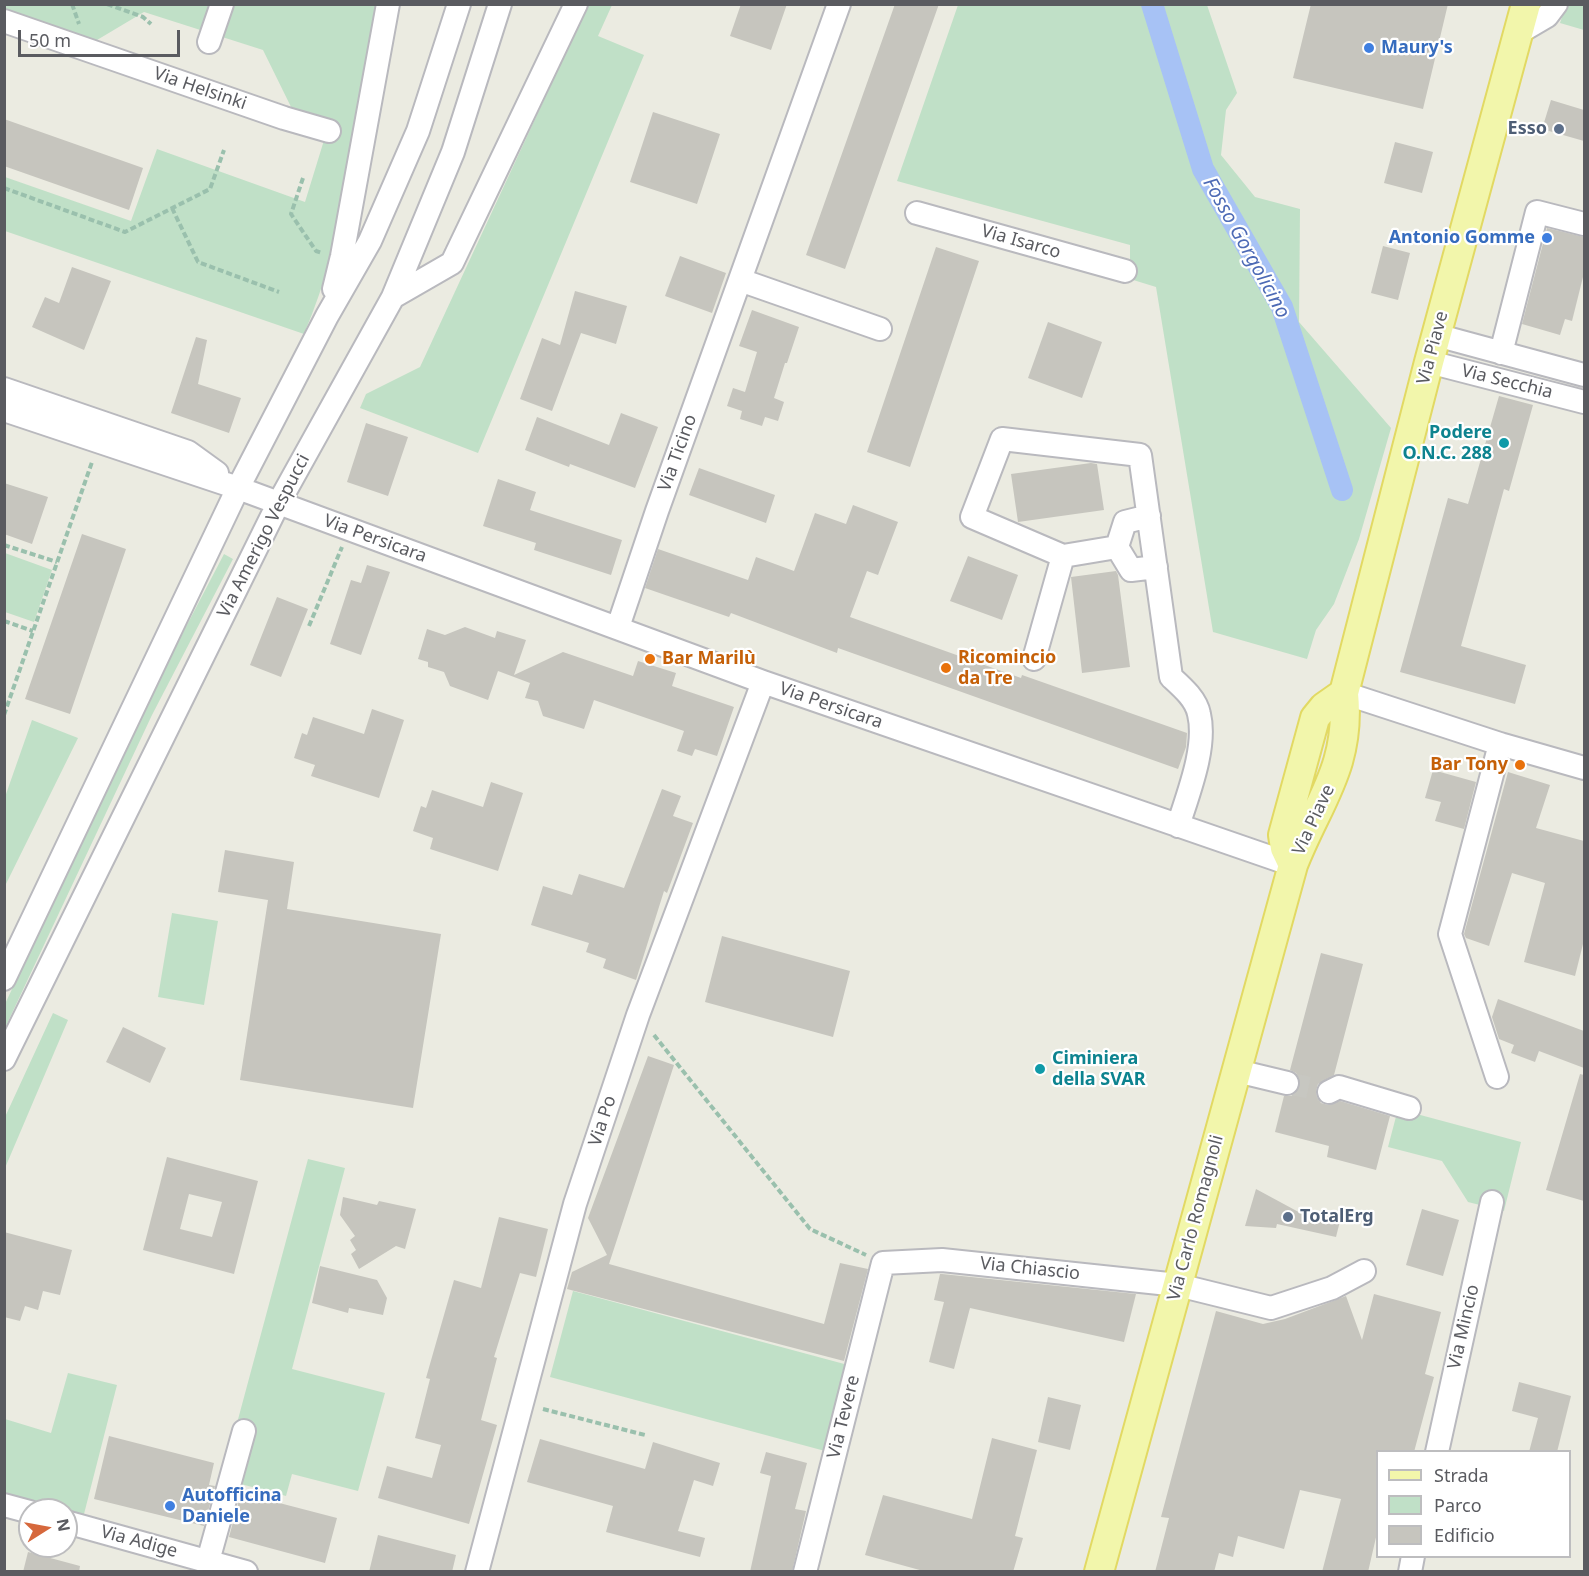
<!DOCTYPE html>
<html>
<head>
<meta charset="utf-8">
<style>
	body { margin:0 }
	#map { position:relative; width:1589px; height:1576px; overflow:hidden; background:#ebebe1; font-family:"Noto Sans",sans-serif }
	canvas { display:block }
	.frame { position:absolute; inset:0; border:6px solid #5a5b60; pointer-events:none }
	.legend { position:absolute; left:1376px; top:1450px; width:195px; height:108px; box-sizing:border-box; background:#fff; border:2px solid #bdbdbf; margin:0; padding:8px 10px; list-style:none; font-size:18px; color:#5a5b60 }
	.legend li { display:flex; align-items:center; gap:12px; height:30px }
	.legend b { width:30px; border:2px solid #bdbdbf }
	.north { position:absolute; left:18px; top:1498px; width:60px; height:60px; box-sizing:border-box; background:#fff; border:2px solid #bdbdbf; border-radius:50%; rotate:79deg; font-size:16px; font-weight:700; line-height:24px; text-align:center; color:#5a5b60 }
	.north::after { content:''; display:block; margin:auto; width:21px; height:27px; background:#d6683c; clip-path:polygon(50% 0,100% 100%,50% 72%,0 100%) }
	.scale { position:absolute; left:18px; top:30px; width:162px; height:27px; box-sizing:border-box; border:3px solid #5a5b60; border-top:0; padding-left:8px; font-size:18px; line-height:21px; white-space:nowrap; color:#5a5b60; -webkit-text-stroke:4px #fff; paint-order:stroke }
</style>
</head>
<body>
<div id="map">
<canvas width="1589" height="1576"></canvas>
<div class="frame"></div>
<ul class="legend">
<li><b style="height:8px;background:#f2f6ab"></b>Strada</li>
<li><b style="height:16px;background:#c0e0c7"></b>Parco</li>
<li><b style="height:16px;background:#c6c5be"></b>Edificio</li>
</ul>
<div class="north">N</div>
<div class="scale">50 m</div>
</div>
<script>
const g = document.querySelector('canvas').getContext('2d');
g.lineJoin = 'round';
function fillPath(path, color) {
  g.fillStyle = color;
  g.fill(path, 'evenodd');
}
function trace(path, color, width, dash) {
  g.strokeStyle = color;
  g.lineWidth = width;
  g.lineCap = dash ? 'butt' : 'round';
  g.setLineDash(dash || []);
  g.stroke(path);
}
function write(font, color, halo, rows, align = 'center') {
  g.font = font + ' "Noto Sans",sans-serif';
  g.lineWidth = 4.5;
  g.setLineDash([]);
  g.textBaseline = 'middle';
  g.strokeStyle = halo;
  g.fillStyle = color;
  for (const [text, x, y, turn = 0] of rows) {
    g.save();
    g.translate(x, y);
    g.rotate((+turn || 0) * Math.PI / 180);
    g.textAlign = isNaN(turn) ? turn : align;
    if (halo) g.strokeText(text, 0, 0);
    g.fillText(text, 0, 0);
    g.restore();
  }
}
fillPath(new Path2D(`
	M5,4L381,5C361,112 347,234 304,334L5,231V177L131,221L157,149L305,202L329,124L294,113L263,50L144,12L92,43L5,12Z
	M588,5H612L598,36L644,55L478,453L360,408L366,394L420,367Z
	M958,5H1207L1237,93L1226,110L1221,155L1255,197L1300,209L1299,322L1391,428L1359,539L1334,604L1316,630L1307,659L1213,632L1156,287L1130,279V245L897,181Z
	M1566,5H1584V30L1560,23Z
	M5,553L52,570L34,622L5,612Z
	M224,554L233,559L152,715L5,1028V1004L142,711Z
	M32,720L78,738L5,886V797Z
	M172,913L218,921L204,1005L158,997Z
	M53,1013L68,1020L5,1168V1117Z
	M1398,1109L1521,1142L1504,1211L1468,1202L1442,1161L1388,1147Z
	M308,1159L345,1168L292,1369L385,1393L358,1491L292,1474L286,1496L222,1479Z
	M573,1291L848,1365L825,1451L550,1377Z
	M68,1373L117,1385L84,1514L5,1493V1419L51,1433Z`), '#c0e0c7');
trace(new Path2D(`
	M1152,4L1203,169L1282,307L1342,490`), '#a7c2f5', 22);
fillPath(new Path2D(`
	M741,4H787L771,50L730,36Z
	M895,4H939L845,269L806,255Z
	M1311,4H1448L1423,109L1293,78Z
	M1551,100L1584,110V141L1542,129Z
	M653,112L720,134L697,204L630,182Z
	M4,119L143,168L129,210L4,166Z
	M1395,142L1433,152L1422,193L1384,183Z
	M1547,228L1584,237V273L1572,321L1565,319L1560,335L1522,324Z
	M1383,246L1410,253L1398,300L1371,293Z
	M936,247L979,261L910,467L867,452Z
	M680,256L726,273L712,313L665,296Z
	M72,267L111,281L84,350L32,327L45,297L59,303Z
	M575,291L627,306L616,344L581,333L552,411L520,399L542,338L560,345Z
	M752,310L799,327L787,363H785L774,398L784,402L778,421L765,417L762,426L740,419L742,411L727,406L733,388L745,392L757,352L739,346Z
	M1048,322L1102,342L1082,398L1028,378Z
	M196,337L207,340L198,384L241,398L229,433L171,413Z
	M1499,396L1533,405L1509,491L1504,489L1461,646L1526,665L1515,704L1400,672L1448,498L1468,504Z
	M621,413L658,427L635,488L570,464L569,467L525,450L537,417L609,445Z
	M366,423L408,437L388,496L347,482Z
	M1091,463L1097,464L1104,510L1018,522L1011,474Z
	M699,468L775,495L766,523L689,495Z
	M498,479L536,492L530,510L622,540L611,575L534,550L536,543L483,526Z
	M4,483L48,497L32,544L4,534Z
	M853,505L898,522L878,575L867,571L850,617L1021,678L1022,675L1187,733L1186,747L1178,769L838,648L837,653L731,613L729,617L645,588L658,549L748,580L756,557L794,571L815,513L846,524Z
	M82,534L126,549L70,714L25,699Z
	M968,556L1018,575L1002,620L950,601Z
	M367,565L390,572L361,655L330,644L351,580L361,583Z
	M1116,571L1118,575L1130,667L1082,673L1071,577Z
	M277,597L308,609L281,677L250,665Z
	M465,627L495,638L497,631L526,640L514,675L563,652L633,676L638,661L676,673L672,686L734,707L717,756L695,749L692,756L677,751L684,731L594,700L584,729L543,716L538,701L525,698L530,683L498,671L488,700L450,686L444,672L428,667V662L418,659L427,629L445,635Z
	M372,709L404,720L379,798L311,776L315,765L294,758L302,733L307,735L313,717L364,734Z
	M1433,770L1476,782L1464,829L1435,821L1441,802L1425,798Z
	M1508,772L1550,785L1536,828L1584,841V940L1575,976L1524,962L1545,883L1512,873L1489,946L1466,938L1464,934Z
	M491,782L523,793L498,871L430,849L433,838L413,831L421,806L426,808L432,790L483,807Z
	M662,789L681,796L673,816L693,823L667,893L664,891L636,980L603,968L606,959L586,952L589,943L531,925L543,886L572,895L579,874L624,888Z
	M225,850L294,862L287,909L441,934L413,1108L240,1080L268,900L218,892Z
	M722,936L850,971L833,1037L705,1002Z
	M1321,953L1363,964L1334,1075L1318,1084L1316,1091L1317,1097L1321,1103L1328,1105L1340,1101L1390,1116L1376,1170L1327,1157L1329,1146L1275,1132L1284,1096H1291L1297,1092L1300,1087V1079L1296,1073L1290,1070Z
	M1498,999L1584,1031V1068L1539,1051L1535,1062L1511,1053L1514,1045L1499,1039L1492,1017Z
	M123,1027L166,1048L150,1083L106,1062Z
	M648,1056L674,1065L609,1264L824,1324L840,1263L868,1269L844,1361L567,1289L572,1272L607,1255L588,1218Z
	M1580,1074L1584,1075V1201L1546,1190Z
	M167,1157L258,1181L234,1274L143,1250ZM189,1194L222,1202L212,1237L180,1229Z
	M1256,1189L1306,1216L1307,1209L1341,1217L1336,1237L1277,1224L1276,1228L1245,1226Z
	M343,1197L377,1205L379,1201L416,1209L405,1249L396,1246L359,1269L351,1254L356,1250L350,1240L355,1236L340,1215Z
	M1422,1209L1459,1220L1443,1276L1406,1265Z
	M499,1217L548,1229L536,1277L520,1273L494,1357L497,1358L481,1420L497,1425L469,1524L378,1498L387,1466L432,1478L441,1445L415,1438L430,1379L426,1378L454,1280L481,1288Z
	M4,1232L72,1250L60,1295L43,1291L38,1310L25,1306L20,1321L4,1317Z
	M320,1266L377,1280L387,1298L383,1315L349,1308L348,1313L312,1303Z
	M940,1274H942L1136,1294L1124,1342L970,1308L954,1369L929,1362L944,1302L934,1300Z
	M1374,1294L1441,1312L1425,1374L1434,1377L1414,1452H1377V1533L1368,1572H1322L1341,1499L1300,1490L1284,1549L1238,1536L1233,1557L1219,1553L1214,1572H1155L1169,1518L1161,1517L1216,1311L1263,1324L1285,1319L1346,1296L1362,1340Z
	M1519,1382L1571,1396L1557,1452H1529L1538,1418L1512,1411Z
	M1048,1397L1081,1405L1070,1450L1038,1442Z
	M109,1436L214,1463L209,1485L215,1486L204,1526L94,1499Z
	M992,1438L1037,1450L1015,1536L1023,1538L1013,1572H927L865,1555L883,1495L972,1519Z
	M540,1439L645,1469L653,1442L720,1463L713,1486L694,1480L678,1531L705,1538L700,1557L606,1532L613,1506L527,1482Z
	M766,1452L807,1463L795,1509L806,1511L792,1572H750L771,1476L760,1473Z
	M241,1493L337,1518L325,1563L229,1537Z
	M378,1535L456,1555L452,1572H369Z
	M28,1552L80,1566L79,1572H23Z`), '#c6c5be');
trace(new Path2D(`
	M1287,1083L1329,1092`), '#c7c7c1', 22, [22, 11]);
const minor = new Path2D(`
	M4,21L284,118L329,131
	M1518,33L1547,16L1556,4
	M209,42L222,4
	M917,213L1125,271
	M740,280L880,329
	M334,289L342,256L388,4
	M393,297L452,263L576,4
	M1436,335L1584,375
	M1501,353L1537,212L1584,224
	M1429,362L1584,402
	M4,389L188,452L217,473
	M4,410L238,488L763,682L1293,865
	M1149,516L1125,522L1117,547L1131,570L1156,567
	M1117,547L1063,556L972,517L1002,439L1140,455L1171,677C1182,687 1196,699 1199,714C1207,747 1188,794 1178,826
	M618,627L657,511L839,4
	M1034,659L1063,556
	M1344,693L1500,744L1584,768
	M4,979L238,488L327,316L370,241L418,131L459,4
	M4,1059L278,504L393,297L453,152L500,4
	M1237,1071L1287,1083
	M1497,1077L1450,934L1500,744
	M1329,1092L1339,1087L1409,1108
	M1437,1452L1492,1202
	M4,1505L30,1512
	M66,1522L246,1572
	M208,1561L244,1431
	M477,1572L575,1204L638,1015L763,682
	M805,1572L883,1263L942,1260L1178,1285L1271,1308L1332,1288L1364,1271
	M1410,1572L1413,1556`);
const major = new Path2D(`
	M1293,865L1285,848L1283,835L1315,718L1324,707L1344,693
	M1099,1572L1293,865C1318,801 1351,767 1344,693L1429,362L1526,4`);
trace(minor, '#b9b9be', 26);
trace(major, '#e2d963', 32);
trace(new Path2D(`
	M72,4L79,24
	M107,4L143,17L151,24
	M303,178L291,214L316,251L322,253
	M4,188L125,232L210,189L224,150
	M172,208L198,262L279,292
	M4,545L57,562
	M4,621L33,631
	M309,626L342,547
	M4,715L92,462
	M654,1035L810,1229L866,1255
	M543,1409L645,1435`), '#9ac0ad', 4, [6, 3]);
trace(minor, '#fff', 22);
trace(major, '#f2f6ab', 28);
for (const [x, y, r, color] of [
	[1369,48,6,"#3f7fe0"],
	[1559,129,6,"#5c6f8a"],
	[1547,238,6,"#3f7fe0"],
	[1504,443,6,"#0f9aa8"],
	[650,659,6,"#e8710a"],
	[946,668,6,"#e8710a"],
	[1520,765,6,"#e8710a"],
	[1040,1069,6,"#0f9aa8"],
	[1288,1217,6,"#5c6f8a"],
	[170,1506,6,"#3f7fe0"]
]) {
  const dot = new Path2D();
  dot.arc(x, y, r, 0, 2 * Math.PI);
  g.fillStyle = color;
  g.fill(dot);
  trace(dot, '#fff', 2);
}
write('bold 18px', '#366cbe', '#fff', [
	["Maury's",1381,48],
	["Antonio Gomme",1535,238,"right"],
	["Autofficina",182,1496],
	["Daniele",182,1517]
], 'left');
write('18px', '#5a5b60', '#fff', [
	["Via Helsinki",200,89,19],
	["Via Isarco",1021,242,16],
	["Via Piave",1433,348,-75],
	["Via Secchia",1507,382,14],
	["Via Ticino",678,453,-70],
	["Via Amerigo Vespucci",264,536,-63],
	["Via Persicara",375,539,20],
	["Via Persicara",831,706,19],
	["Via Piave",1314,820,-65],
	["Via Po",603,1121,-72],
	["Via Carlo Romagnoli",1196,1218,-75],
	["Via Chiascio",1030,1269,6],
	["Via Mincio",1464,1327,-77],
	["Via Tevere",844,1417,-76],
	["Via Adige",139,1542,15]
]);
write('bold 18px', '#4e5e75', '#fff', [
	["Esso",1547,129],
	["TotalErg",1300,1217,"left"]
], 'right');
write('bold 18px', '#0d838f', '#fff', [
	["Podere",1492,433],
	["O.N.C. 288",1492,454],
	["Ciminiera",1052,1059,"left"],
	["della SVAR",1052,1080,"left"]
], 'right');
write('bold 18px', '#c56008', '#fff', [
	["Ricomincio",958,658],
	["da Tre",958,679],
	["Bar Marilù",662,659],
	["Bar Tony",1508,765,"right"]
], 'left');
write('italic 20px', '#4d6ab5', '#fff', [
	["Fosso Gorgolicino",1246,248,61]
]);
</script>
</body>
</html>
